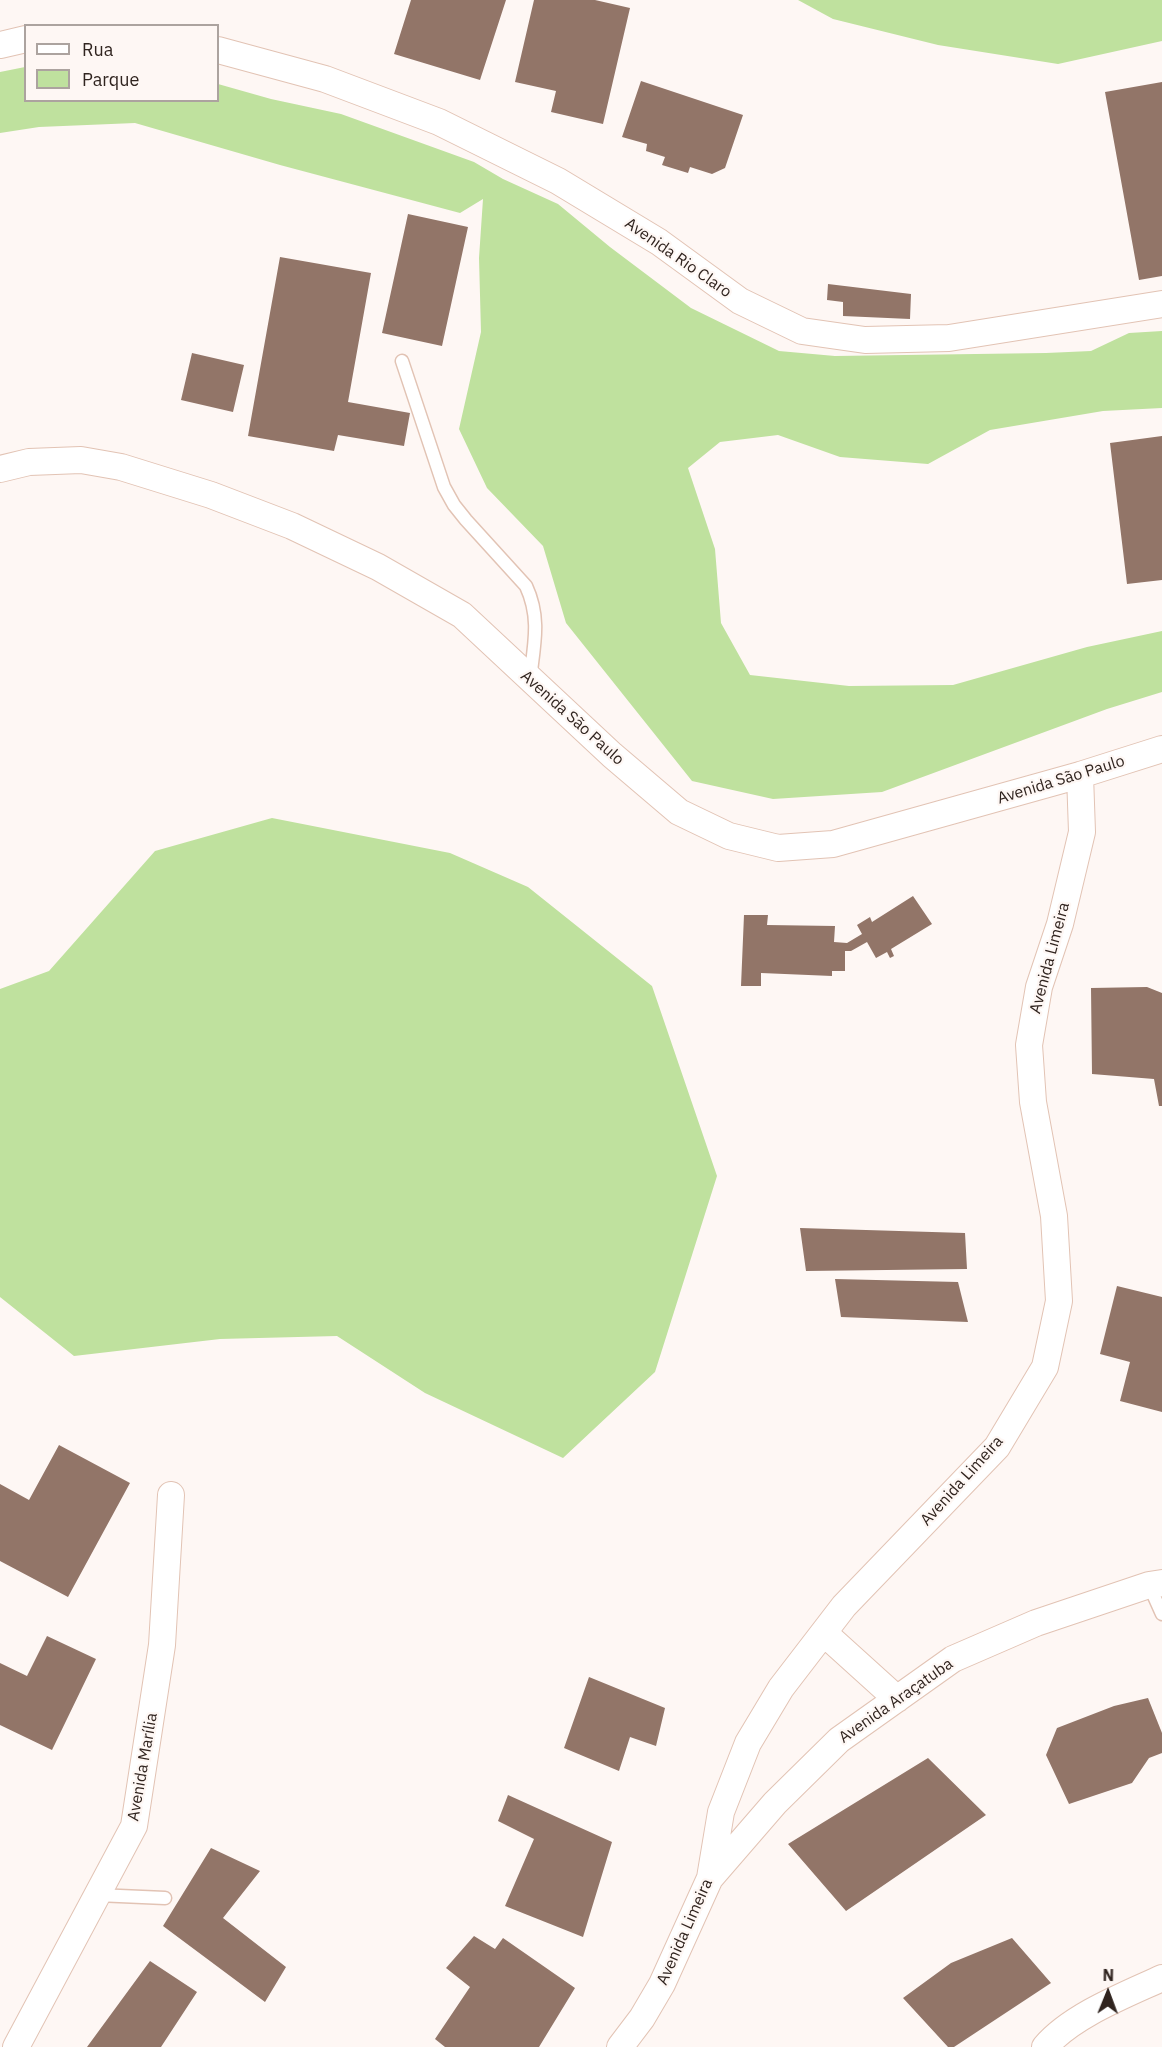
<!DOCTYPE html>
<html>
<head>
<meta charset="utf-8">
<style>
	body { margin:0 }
	#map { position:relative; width:1162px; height:2047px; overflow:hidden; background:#fef7f4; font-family:"IBM Plex Sans",sans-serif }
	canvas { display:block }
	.legend { position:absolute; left:24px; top:24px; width:195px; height:78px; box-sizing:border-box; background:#fef7f4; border:2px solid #aca39f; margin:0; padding:8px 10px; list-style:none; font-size:18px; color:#30241f }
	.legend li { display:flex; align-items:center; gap:12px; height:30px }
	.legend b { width:30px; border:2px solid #aca39f }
	.north { position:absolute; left:1078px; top:1963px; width:60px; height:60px; -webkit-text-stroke:4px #fef7f4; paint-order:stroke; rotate:1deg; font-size:16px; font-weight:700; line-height:24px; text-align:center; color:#30241f }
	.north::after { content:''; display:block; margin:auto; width:21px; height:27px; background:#30241f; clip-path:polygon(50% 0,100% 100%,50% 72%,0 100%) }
</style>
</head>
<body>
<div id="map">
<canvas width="1162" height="2047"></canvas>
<ul class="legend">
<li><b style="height:8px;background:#fff"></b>Rua</li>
<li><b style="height:16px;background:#bfe19e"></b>Parque</li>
</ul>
<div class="north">N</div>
</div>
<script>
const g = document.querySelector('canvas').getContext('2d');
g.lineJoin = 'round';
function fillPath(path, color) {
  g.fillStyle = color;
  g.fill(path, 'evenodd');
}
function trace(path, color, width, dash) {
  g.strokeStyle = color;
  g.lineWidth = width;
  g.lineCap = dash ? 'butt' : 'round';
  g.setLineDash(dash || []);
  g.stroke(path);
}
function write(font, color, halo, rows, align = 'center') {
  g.font = font + ' "IBM Plex Sans",sans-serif';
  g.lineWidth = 4.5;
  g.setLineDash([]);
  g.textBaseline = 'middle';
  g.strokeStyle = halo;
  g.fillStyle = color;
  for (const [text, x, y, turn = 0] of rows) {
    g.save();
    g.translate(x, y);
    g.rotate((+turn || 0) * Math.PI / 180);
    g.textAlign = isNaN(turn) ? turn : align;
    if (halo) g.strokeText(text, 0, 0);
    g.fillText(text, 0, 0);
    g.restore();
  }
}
fillPath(new Path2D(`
	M798,0H1162V41L1058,64L938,45L833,19Z
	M25,67L26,100H218V84L271,99L341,114L474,162L503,179L558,204L610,247L691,308L779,351L835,356L1046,353L1091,351L1129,333L1162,331V408L1103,411L990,430L928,464L840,457L778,435L720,442L688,468L715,549L721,623L750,675L849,686L953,685L1087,647L1162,631V692L1107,709L882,792L773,799L692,781L566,623L543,546L487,488L459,429L481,332L479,258L483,199L460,213L280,165L135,123L39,127L0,133V72Z
	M272,818L450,853L528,887L652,986L717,1176L655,1372L563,1458L425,1393L337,1336L220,1339L74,1356L0,1297V989L49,971L155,851Z`), '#bfe19e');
fillPath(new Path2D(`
	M411,0H506L480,80L394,54Z
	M534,0H595L630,8L603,124L551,112L556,91L515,82Z
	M641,81L743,115L725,168L712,174L690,167L688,173L662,165L665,157L646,151L647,144L622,137Z
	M1162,82V276L1139,280L1105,92Z
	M408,214L468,227L442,346L382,333Z
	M280,257L371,273L348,402L410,413L404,446L338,435L334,451L248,436Z
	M828,284L911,294L910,319L843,316V302L827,300Z
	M192,353L244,365L233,412L181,400Z
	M1162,436V580L1127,584L1110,443Z
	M913,896L932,924L891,949L894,956L890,958L887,952L876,958L867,942L851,951H845V971H832V976L761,973V986H741L744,915H768L767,925L835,926L834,942L847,943L862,934L857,925L870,917L872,922Z
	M1147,987L1162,993V1106H1159L1154,1079L1092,1074L1091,988Z
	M800,1228L965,1233L967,1269L806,1271Z
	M835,1279L958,1282L968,1322L841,1317Z
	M1117,1286L1162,1297V1412L1120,1401L1130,1362L1100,1354Z
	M59,1445L130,1483L68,1597L0,1561V1484L29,1500Z
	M47,1636L96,1659L52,1750L0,1725V1663L27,1676Z
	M589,1677L665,1708L656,1746L630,1737L619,1771L564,1748Z
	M1148,1698L1162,1733V1753L1149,1758L1132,1783L1069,1804L1046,1755L1057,1728L1114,1706Z
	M928,1758L986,1815L846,1911L788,1844Z
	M508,1795L612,1842L583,1937L505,1906L534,1839L498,1821Z
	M211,1848L260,1871L223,1918L286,1967L265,2002L163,1926Z
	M474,1936L495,1949L503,1938L575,1988L539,2047H445L435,2039L470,1987L446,1968Z
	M1012,1938L1051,1983L954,2047H948L903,1998L951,1963Z
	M150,1961L197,1992L161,2047H87Z`), '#927568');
const service = new Path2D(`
	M402,361L444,487L454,505L466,520L526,586C541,618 534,645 530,679
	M1149,1585L1162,1614
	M97,1895L165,1898`);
const minor = new Path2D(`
	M0,45L26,39
	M218,50L325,79L439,122L558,181L659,242L740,301L802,331L865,340L949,338L1162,304
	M0,469L29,462L81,460L121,467L211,495L292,526L378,567L462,615L612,755L679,812L729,836L778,848L833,844L1080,775L1162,749
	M824,1633L897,1699
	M711,1877L775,1803L839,1740L953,1659L1036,1623L1149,1585L1162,1583
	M16,2047L134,1826L162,1645L171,1495
	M620,2047L642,2018L662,1984L710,1878L721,1812L748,1743L781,1688L844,1606L997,1447L1045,1367L1059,1301L1054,1216L1033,1102L1029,1045L1039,987L1060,924L1082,832L1080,775
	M1045,2047C1071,2016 1125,1995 1162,1978`);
trace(service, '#e2c3b4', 15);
trace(minor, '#e2c3b4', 28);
trace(service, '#fff', 12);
trace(minor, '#fff', 26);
write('16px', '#30241f', '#fef7f4', [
	["Avenida Rio Claro",678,258,35],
	["Avenida São Paulo",572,718,42],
	["Avenida São Paulo",1061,780,-17],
	["Avenida Limeira",1050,958,-75],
	["Avenida Limeira",962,1481,-48],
	["Avenida Araçatuba",896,1701,-35],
	["Avenida Marília",143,1767,-80],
	["Avenida Limeira",685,1932,-66]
]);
</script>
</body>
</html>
